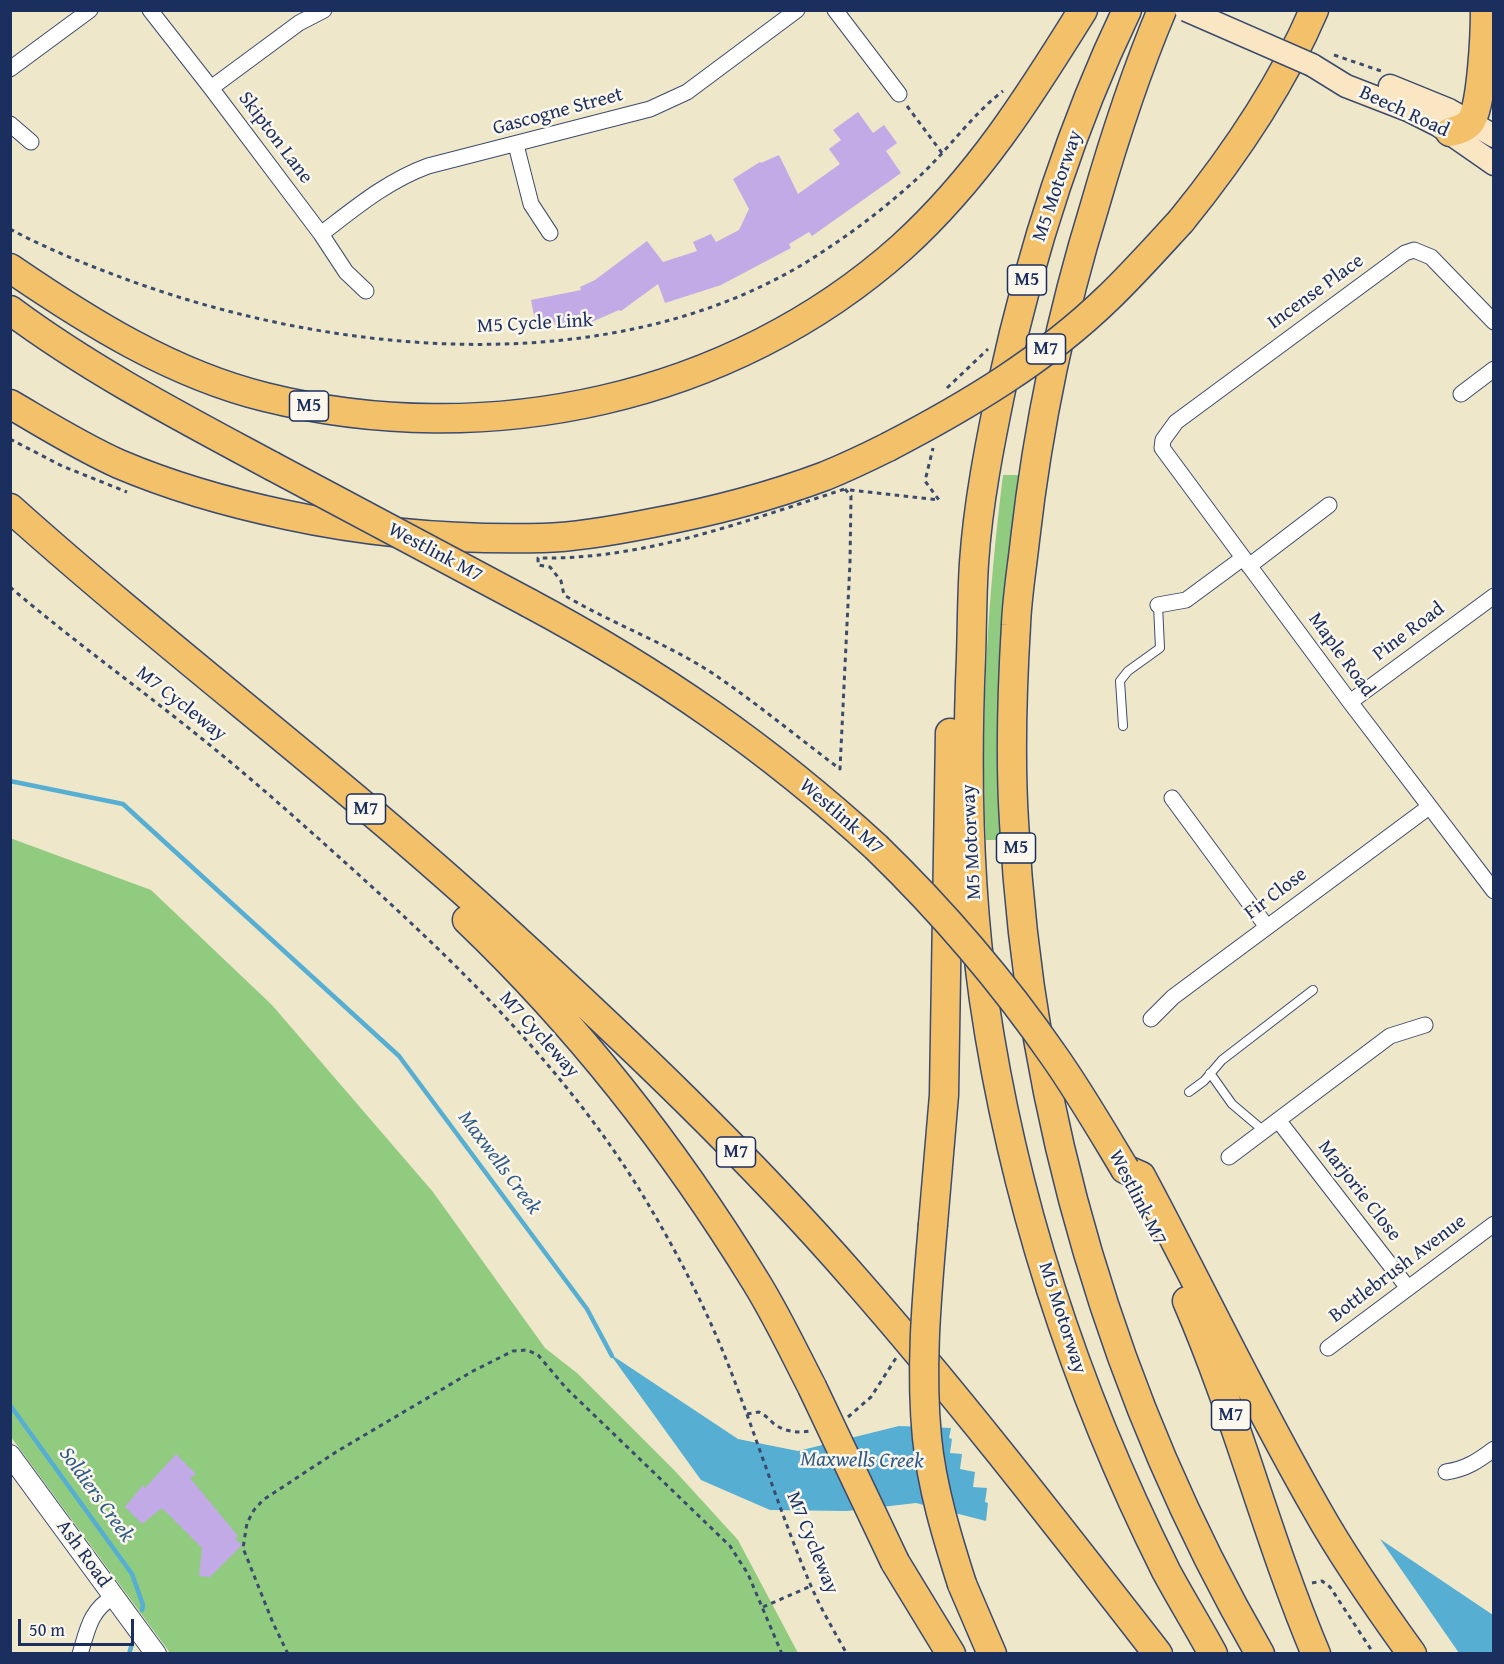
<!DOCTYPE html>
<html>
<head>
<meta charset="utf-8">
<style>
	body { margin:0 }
	#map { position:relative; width:1504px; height:1664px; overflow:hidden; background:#eee7ca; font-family:"Gentium Book Plus",serif }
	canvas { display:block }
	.frame { position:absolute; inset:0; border:12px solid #1b2f5e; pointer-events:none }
	.scale { position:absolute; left:18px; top:1619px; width:116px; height:27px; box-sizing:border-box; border:3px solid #1b2f5e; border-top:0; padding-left:8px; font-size:18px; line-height:21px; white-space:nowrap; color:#1b2f5e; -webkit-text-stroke:4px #fbf7ec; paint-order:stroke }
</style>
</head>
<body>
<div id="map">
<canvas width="1504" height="1664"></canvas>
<div class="frame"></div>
<div class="scale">50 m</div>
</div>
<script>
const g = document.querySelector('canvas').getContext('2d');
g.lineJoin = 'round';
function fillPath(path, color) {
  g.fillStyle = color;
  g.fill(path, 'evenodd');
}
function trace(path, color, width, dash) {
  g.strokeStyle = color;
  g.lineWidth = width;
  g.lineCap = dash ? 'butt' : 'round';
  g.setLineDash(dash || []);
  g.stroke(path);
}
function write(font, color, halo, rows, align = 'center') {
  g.font = font + ' "Gentium Book Plus",serif';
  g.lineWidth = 5;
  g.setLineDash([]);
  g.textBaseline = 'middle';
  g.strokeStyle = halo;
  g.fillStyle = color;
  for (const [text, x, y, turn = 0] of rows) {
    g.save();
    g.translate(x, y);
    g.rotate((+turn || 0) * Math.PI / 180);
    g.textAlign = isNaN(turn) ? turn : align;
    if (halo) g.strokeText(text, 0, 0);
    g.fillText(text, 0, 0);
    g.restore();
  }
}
fillPath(new Path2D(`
	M1003,475H1020L1002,840H986C980,717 988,596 1003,475Z
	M10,838L151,890L272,1005L433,1192L545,1348L577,1373L675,1471L738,1540L798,1653H170L11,1437Z`), '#90cb80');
fillPath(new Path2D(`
	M610,1354L738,1439L798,1451L899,1426L951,1428L949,1438L952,1439L950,1453L962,1454L960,1469L975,1472L973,1487L987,1488L985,1502L988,1503L986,1521L916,1503L847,1511L770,1510L701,1480Z
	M1380,1539L1493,1615V1653H1459Z`), '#56aed3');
trace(new Path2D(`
	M10,781L123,804L399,1056L587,1309L612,1356
	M10,1405L132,1574L143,1605L142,1610
	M129,1654L132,1644`), '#56aed3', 4.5);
fillPath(new Path2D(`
	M858,112L873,133L884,125L897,143L886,151L901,173L812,236L809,232L789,244L791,248L721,285L665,303L658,284L621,311L619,310L587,324L586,319L555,325L554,322L536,326L531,300L581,290L580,287L595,280L647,241L663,262L697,251L693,242L711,234L716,242L739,230L749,209L733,179L760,162L761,163L779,155L798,194L840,164L829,149L841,140L833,130Z
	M176,1454L196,1474L190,1478L238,1536L235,1539L242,1545L210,1577L199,1576L202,1548L162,1508L142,1524L125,1507L143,1485L145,1488Z`), '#c1aae6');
const service = new Path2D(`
	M1123,726L1120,681L1128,671L1160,648L1158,605
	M1210,1073L1232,1104L1258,1126L1262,1132
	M1189,1092L1204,1081L1222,1060L1313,990`);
const minor = new Path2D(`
	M150,10L211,88L321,234L346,272L366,291
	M835,10L899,94
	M10,69L90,10
	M211,88L299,23L324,10
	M10,124L31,142
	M516,145L531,204L550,233
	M321,234C355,208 387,181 428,166L650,109L687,92L797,10
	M1494,322L1431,257L1414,250L1405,253L1176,422L1163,440L1162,448L1350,702L1494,891
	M1461,394L1494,369
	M1249,566L1329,505
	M1158,605L1186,600L1243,558
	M1350,702L1494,596
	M1172,798L1267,927
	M1151,1019L1173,997L1429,807
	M1278,1120L1408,1288
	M1229,1157L1390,1036L1425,1025
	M1328,1348L1494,1224
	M1446,1472C1466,1469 1478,1461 1494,1449
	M80,1654C88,1628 90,1611 114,1596`);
const tertiary = new Path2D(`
	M10,1455L156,1654`);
const secondary = new Path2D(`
	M1312,65L1346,86L1408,110L1438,125L1494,164
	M1390,86L1449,110L1494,136`);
const motorway = new Path2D(`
	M1127,10C1070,129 1030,256 1002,385C990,443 978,503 974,563C972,594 972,626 971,657C966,772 968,887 984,1000C1013,1199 1077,1393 1166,1571C1181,1599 1198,1626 1213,1654
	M1162,10C1135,74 1114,139 1095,205C1061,315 1038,426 1025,540C1022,568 1017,597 1016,625C1012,691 1010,757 1014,822C1029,1114 1114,1401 1260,1654
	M1450,132C1458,130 1466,128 1471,121C1482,104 1485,33 1485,10
	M1181,221C1233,157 1281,87 1314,10
	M10,268C89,322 172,374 265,397C486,452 731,400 902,247C978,178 1029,97 1083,10
	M10,310C92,371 183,418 272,466
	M10,404C46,425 81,447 119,464C173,487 230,503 287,515C370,533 457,540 543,538C579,537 617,530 652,523C711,512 769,497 825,476C847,467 868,457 888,447
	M10,508C173,654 348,784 508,932C628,1042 748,1156 855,1279C961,1400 1059,1527 1158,1654
	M529,603C658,672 768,748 876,847
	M467,920C580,1028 675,1150 756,1282C777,1316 794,1352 812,1387
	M1125,1169L1141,1176C1200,1286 1254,1401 1317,1510C1345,1560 1378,1607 1412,1654
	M933,1224L944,1095L950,733
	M1187,1301C1237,1416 1267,1538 1316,1654
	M895,1562L951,1654
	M962,1584L992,1654`);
trace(service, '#3b4b6e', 10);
trace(minor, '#3b4b6e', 17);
trace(tertiary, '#3b4b6e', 22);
trace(secondary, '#3b4b6e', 25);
trace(motorway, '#3b4b6e', 31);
trace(new Path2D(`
	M1334,55L1381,71
	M907,106L942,153
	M10,229C49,250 90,266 131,281C338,356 609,381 805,263C847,237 887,207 923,173C951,146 972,115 1003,91
	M947,388L988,349
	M10,439L62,466L127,492
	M845,489L851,496L850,562L840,769C800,739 760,706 718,677C670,644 614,625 564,595L561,581L550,567L538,565V558C645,560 745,521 845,489Z
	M850,490L939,500L925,481L933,448
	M10,587C72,640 138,687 201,738C256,782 307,828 359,875C468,974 576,1080 651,1209C680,1258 707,1311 728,1364C757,1438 780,1513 811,1586C821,1609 834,1631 847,1654
	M747,1414L759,1412C765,1415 769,1419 774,1424C785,1432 798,1433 811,1431
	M848,1417L871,1397L896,1358
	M1312,1583L1322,1581L1330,1587L1374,1654
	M763,1607L811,1586
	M288,1654L273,1623L243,1548L247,1523L254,1510L263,1500L336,1452L473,1371L513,1351L527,1350L538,1355L566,1388L730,1546L748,1574L782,1654`), '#3b4b6e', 3, [4.5, 4.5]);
trace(service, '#fff', 8);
trace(minor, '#fff', 15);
trace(tertiary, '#fff', 20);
trace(secondary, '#fbe6c4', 22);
trace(motorway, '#f4c16b', 28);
const secondaryBridge = new Path2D(`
	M1186,10L1312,65`);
const motorwayBridge = new Path2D(`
	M888,447C967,406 1044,360 1108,298C1133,274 1157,247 1181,221
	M272,466L529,603
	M876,847C942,911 1002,981 1054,1056C1080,1093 1102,1131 1125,1169
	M933,1224C927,1295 920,1367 927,1438C932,1488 947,1537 962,1584
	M812,1387L895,1562`);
trace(secondaryBridge, '#3b4b6e', 25, []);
trace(motorwayBridge, '#3b4b6e', 31, []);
trace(secondaryBridge, '#fbe6c4', 22);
trace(motorwayBridge, '#f4c16b', 28);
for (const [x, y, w] of [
	[1027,280,39],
	[1046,349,39],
	[309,406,39],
	[366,809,39],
	[1016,848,39],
	[736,1152,39],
	[1231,1415,39]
]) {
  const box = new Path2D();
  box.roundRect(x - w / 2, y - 15, w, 30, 4.5);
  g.fillStyle = '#fbf7ec';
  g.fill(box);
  trace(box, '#1b2f5e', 1.5);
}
write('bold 18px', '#1b2f5e', null, [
	["M5",1027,280],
	["M7",1046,349],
	["M5",309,406],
	["M7",366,809],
	["M5",1016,848],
	["M7",736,1152],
	["M7",1231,1415]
]);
write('20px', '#1b2f5e', '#fbf7ec', [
	["Gascogne Street",558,112,-15],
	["Beech Road",1404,112,25],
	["Skipton Lane",275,138,53],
	["M5 Motorway",1058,186,-71],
	["Incense Place",1316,292,-36],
	["M5 Cycle Link",535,324,-3],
	["Westlink M7",435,553,28],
	["Pine Road",1409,632,-37],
	["Maple Road",1341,655,54],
	["M7 Cycleway",181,704,38],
	["Westlink M7",841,817,41],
	["M5 Motorway",972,842,-93],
	["Fir Close",1276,894,-37],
	["M7 Cycleway",539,1035,48],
	["Marjorie Close",1359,1191,52],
	["Westlink M7",1137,1198,63],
	["Bottlebrush Avenue",1398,1269,-37],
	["M5 Motorway",1062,1318,72],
	["M7 Cycleway",812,1543,68],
	["Ash Road",83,1554,54]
]);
write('italic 21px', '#305b87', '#fbf7ec', [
	["Maxwells Creek",499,1163,53],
	["Maxwells Creek",862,1461,1],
	["Soldiers Creek",96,1495,54]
]);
</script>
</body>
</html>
